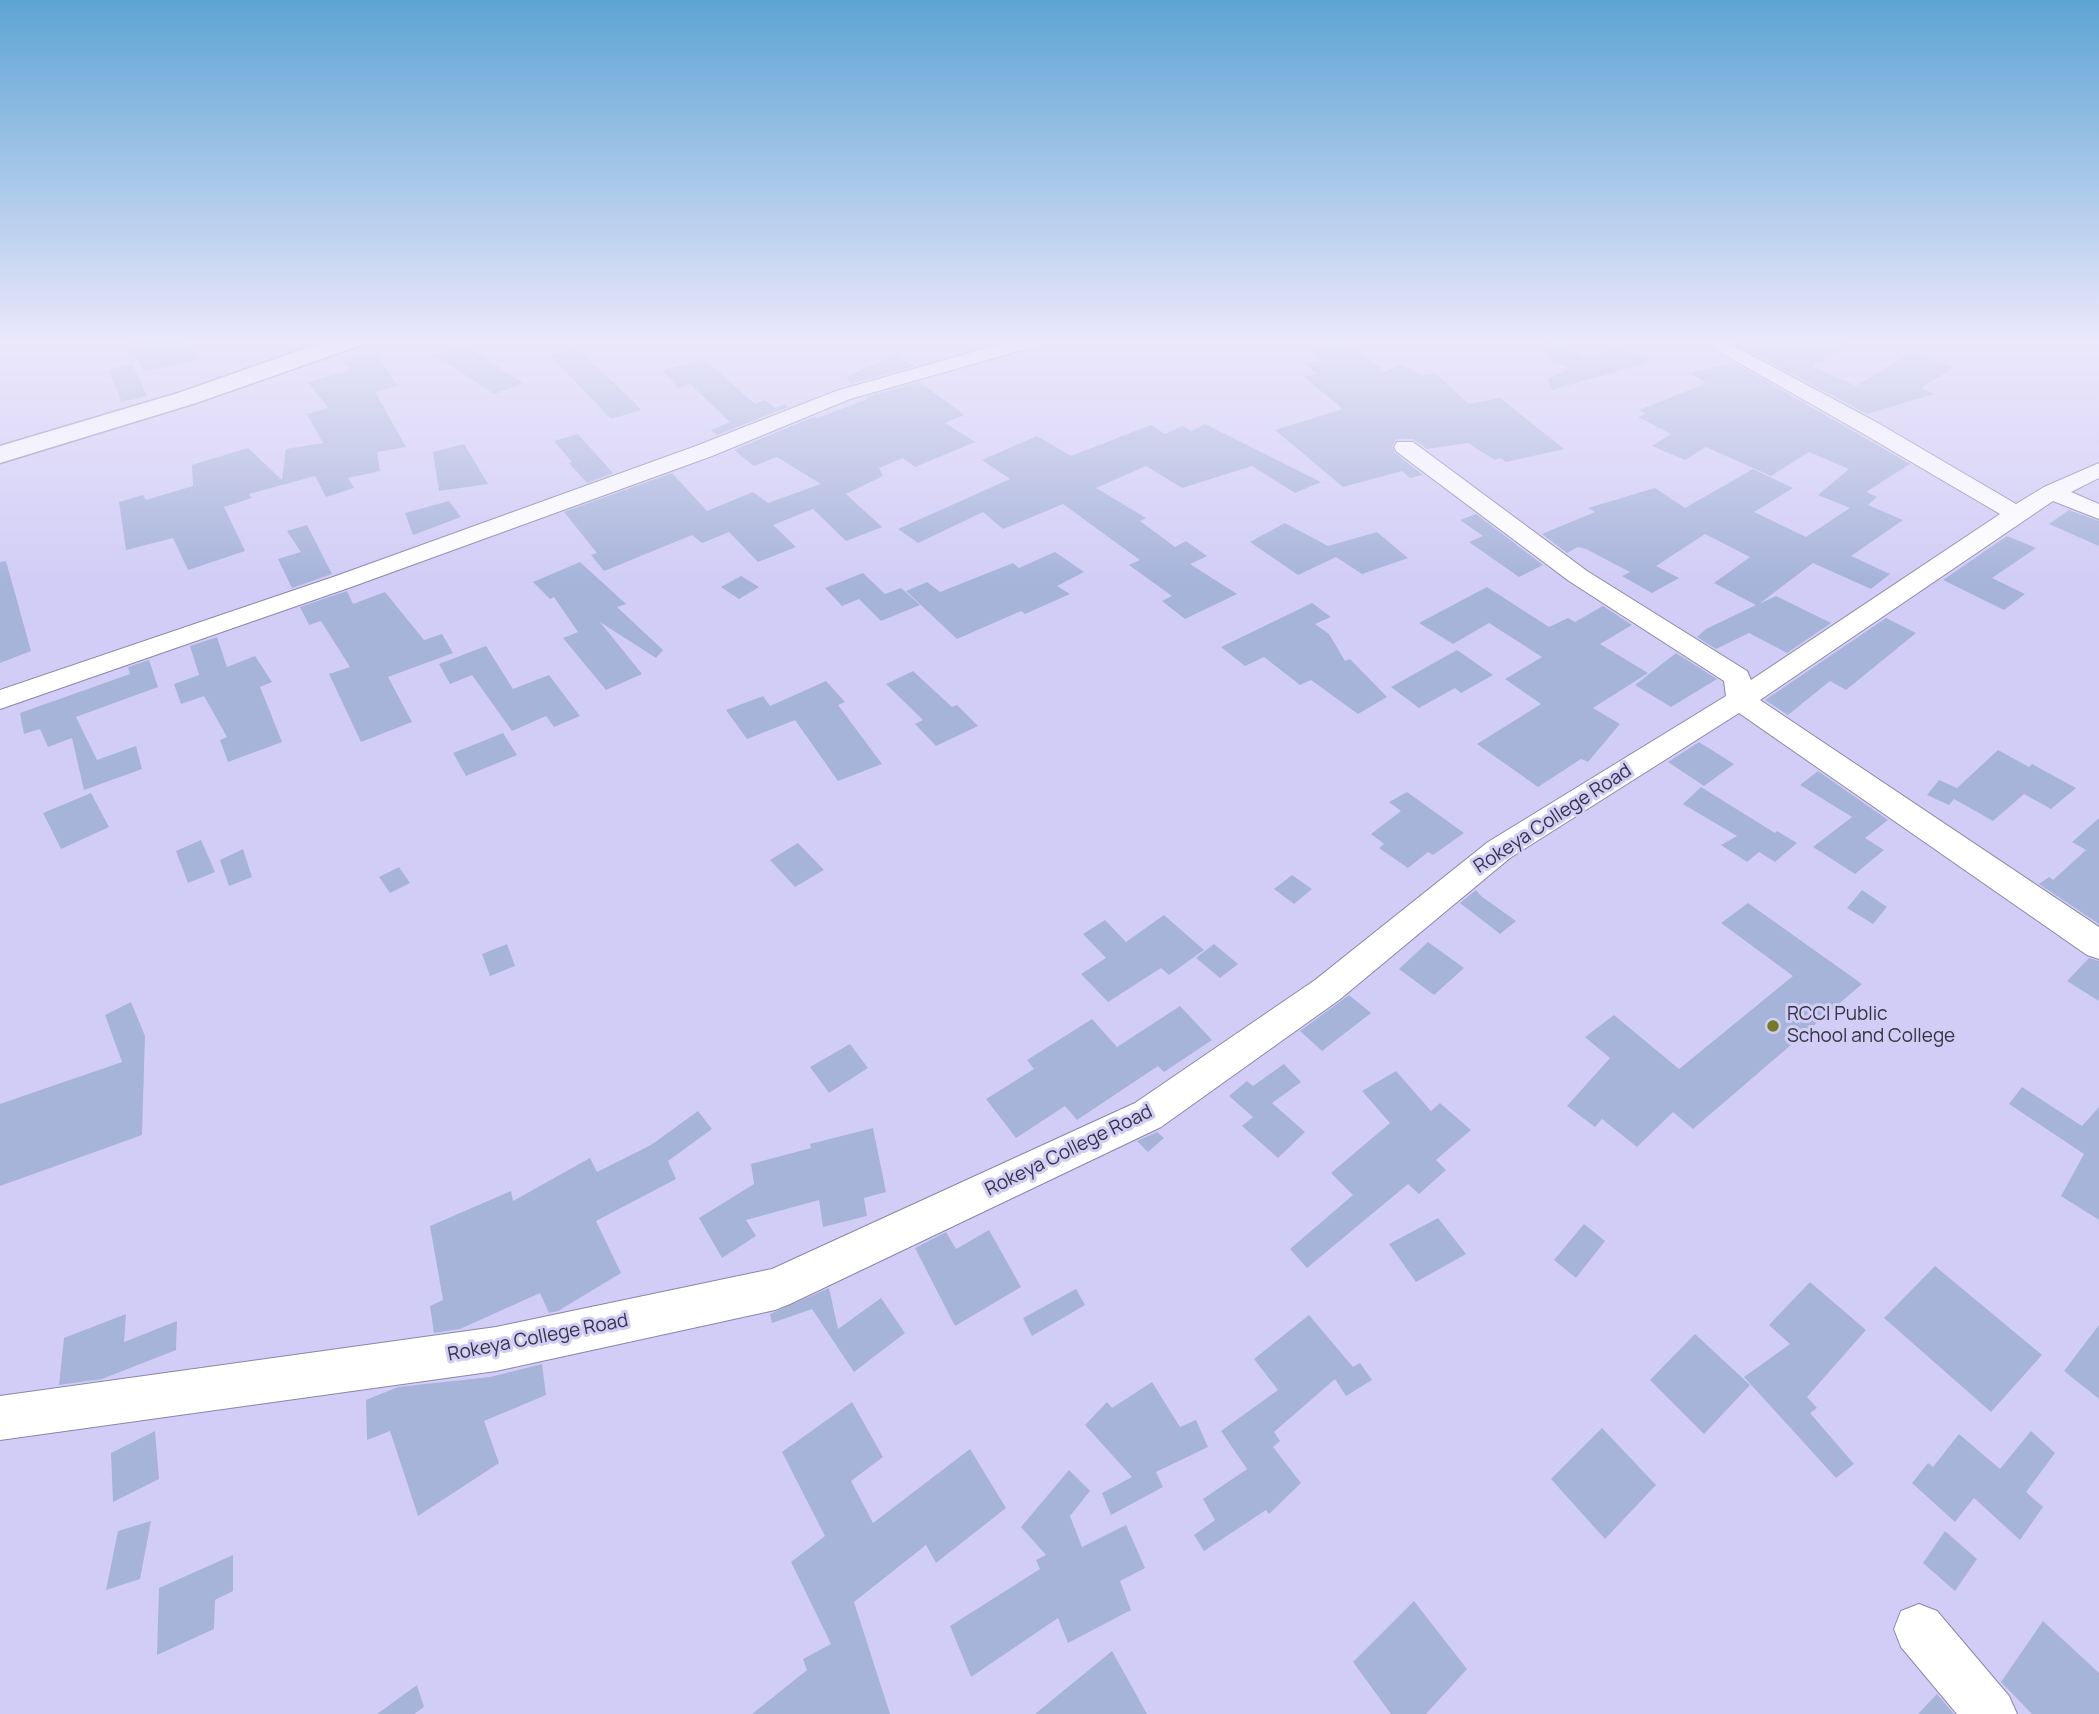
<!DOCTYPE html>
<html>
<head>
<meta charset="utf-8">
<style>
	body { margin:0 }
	canvas { display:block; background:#d2cdf6 }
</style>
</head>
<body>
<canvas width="2099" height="1714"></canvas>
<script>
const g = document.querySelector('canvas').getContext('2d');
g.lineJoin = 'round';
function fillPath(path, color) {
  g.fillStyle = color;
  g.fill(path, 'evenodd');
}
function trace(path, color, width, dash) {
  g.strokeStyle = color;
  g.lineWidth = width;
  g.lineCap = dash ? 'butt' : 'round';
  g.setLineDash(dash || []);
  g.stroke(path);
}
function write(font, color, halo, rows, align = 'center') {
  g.font = font + ' Manrope,sans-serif';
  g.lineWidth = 6;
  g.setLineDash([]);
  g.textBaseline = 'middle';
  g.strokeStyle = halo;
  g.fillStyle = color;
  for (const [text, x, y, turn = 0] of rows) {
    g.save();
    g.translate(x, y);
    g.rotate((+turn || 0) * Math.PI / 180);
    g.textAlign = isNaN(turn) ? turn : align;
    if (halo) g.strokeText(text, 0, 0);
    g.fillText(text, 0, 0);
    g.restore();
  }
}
fillPath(new Path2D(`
	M125,339H183L200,359L144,371Z
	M1546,339L1590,359L1617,346L1652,361L1552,390L1548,379L1569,369L1540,352Z
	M1727,339H1860L1811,366L1856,386L1911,352L1954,367L1921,388L1934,394L1867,414Z
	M1345,342L1385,372L1400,365L1422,375L1435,373L1469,404L1500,398L1564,449L1506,462L1500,458L1495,460L1468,443L1427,449L1413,439H1397L1392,446L1395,453L1423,475L1410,478L1402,471L1343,487L1275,430L1343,409L1304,377L1317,374L1305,364L1322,360L1306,349Z
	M466,347L469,350H472L523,383L494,394L435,355Z
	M576,348L634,402L641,410L611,419L550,355Z
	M370,354L373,357L377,356L398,386L375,392L406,447L377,452L380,471L348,478L354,488L326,497L315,476L249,494L252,498L224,507L245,551L188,570L173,538L126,550L119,502L143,495L146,500L193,486L192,465L248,448L282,480L286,449L323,443L307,414L328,408L308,382L350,370L343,362Z
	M896,356L914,366L850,384L847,376Z
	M704,359L755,404L765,400L775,408L785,404L788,407L717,435L711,430L730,422L690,384L678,388L663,370Z
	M1734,363L1910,464L1866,492L1877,497L1868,505L1903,520L1851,556L1890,574L1871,589L1813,563L1759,604L1776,596L1831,623L1787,653L1749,633L1716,649L1697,637L1706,629L1756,605L1714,583L1750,557L1705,534L1656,566L1679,578L1652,593L1622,576L1630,572L1586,549L1578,547L1567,553L1542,534L1595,512L1588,508L1655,488L1685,508L1753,469L1793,488L1754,512L1806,537L1850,508L1818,495L1849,469L1809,452L1771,476L1706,447L1685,460L1652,446L1671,434L1638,417L1646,414L1640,410L1706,383L1691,373Z
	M132,364L147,396L122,402L108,370Z
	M920,382L964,415L945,423L975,442L915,467L903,458L879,468L883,476L846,494L882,527L846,541L813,509L773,525L796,547L758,562L729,532L702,543L692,535L604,571L591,555L597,553L564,512L672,473L707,511L753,492L768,503L821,484L777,457L754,466L734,450L814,417L817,418L868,399L866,397Z
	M1205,424L1321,482L1295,493L1252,466L1182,488L1146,466L1096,488L1146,518L1140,521L1175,547L1186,541L1207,556L1190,564L1237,594L1185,619L1162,601L1172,596L1129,565L1140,560L1063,504L1003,529L983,512L918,543L898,529L1010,479L982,460L1037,436L1071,456L1151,425L1165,434L1183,426L1191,431Z
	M578,434L613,473L587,483L569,463L572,462L554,441Z
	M464,444L488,484L439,491L433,452Z
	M449,501L461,517L413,535L405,513Z
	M2069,510L2099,521V546L2049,524Z
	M1476,514L1543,565L1519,577L1469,542L1483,536L1460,520Z
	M1285,523L1328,546L1377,532L1408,558L1362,574L1336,557L1298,575L1250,542Z
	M307,525L332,574L292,588L278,559L301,552L287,531Z
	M2007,536L2036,548L1992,578L2025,594L2004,610L1943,580Z
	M1055,552L1084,572L1057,586L1070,594L1025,614L1021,611L957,639L906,591L927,582L940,592L1013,563L1019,568Z
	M6,561L31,651L0,663V562Z
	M580,562L626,604L617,607L663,650L656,658L600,622L642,674L606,690L563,638L578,632L554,597L550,599L533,582Z
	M863,573L885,594L901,588L920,605L881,621L859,599L842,606L825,588Z
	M741,576L759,587L739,599L721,587Z
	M1487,587L1549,627L1568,618L1575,622L1603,606L1632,625L1600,644L1648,673L1593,708L1620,724L1588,762L1581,759L1538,787L1477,744L1541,704L1505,679L1542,657L1489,623L1453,644L1419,623Z
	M347,591L353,604L385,592L424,640L442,634L453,653L388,677L412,722L361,742L329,674L350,667L321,621L309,625L300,607Z
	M1312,603L1331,617L1315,624L1329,634L1345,661L1350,659L1387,697L1358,714L1311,680L1300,685L1264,657L1245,666L1221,647Z
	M1886,618L1916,633L1846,690L1830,681L1788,715L1765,700Z
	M217,637L227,667L255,656L272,682L260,687L282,742L228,762L220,740L227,737L204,696L181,704L174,684L199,675L190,646Z
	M486,646L513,689L549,675L580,716L554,727L546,716L512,731L472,675L450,684L439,664Z
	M1457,650L1493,675L1461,693L1455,688L1419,708L1391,687Z
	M1676,653L1717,679L1671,707L1635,685Z
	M149,660L158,687L76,717L97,760L136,746L142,769L84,790L72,738L48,747L40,729L24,734L20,713L130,674L128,667Z
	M913,671L952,707L957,705L978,726L936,746L915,724L923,720L886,684Z
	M826,681L845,702L838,705L882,764L838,781L795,720L747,739L726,710L763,696L770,706Z
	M503,733L517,755L466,776L453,753Z
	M1699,742L1734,764L1704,786L1668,762Z
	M1998,750L2029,767L2032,764L2076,788L2051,809L2024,794L1993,821L1954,799L1949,805L1927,795L1939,780L1957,788Z
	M1818,771L1888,820L1865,838L1884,850L1855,874L1813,847L1852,817L1800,785Z
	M1701,787L1775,833L1777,831L1797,843L1775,862L1759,852L1747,862L1721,845L1737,836L1683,804Z
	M1407,792L1464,833L1433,855L1428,852L1408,868L1379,848L1384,844L1371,834L1401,811L1389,802Z
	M91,793L109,827L61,849L43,813Z
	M2099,818V924L2039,884L2049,877L2053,880L2086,850L2072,842Z
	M201,840L215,872L188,883L176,851Z
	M798,843L824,870L795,887L770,860Z
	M243,849L252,877L229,886L220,860Z
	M399,867L410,883L390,893L379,877Z
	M1292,875L1312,889L1294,904L1274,889Z
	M1476,890L1481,896L1516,921L1500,934L1460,903Z
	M1862,890L1887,907L1873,924L1847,908Z
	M1748,903L1862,984L1693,1129L1673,1112L1637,1147L1602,1119L1595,1127L1567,1106L1610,1058L1585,1037L1614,1015L1679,1069L1793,976L1721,923Z
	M1164,915L1204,950L1169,975L1161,968L1108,1002L1081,974L1106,958L1083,934L1105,920L1126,942Z
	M1428,942L1464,968L1434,995L1399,969Z
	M507,944L515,966L490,976L482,954Z
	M1214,944L1238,964L1220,978L1196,958Z
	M2089,958L2099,961V1001L2067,981Z
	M1349,995L1371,1013L1322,1051L1300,1031Z
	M131,1002L145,1036L142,1135L0,1186V1104L122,1062L105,1015Z
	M1180,1006L1212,1040L1164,1072L1158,1066L1077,1120L1065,1106L1016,1138L986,1099L1034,1069L1027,1060L1092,1019L1117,1047Z
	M850,1044L868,1068L829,1093L810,1067Z
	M1284,1064L1301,1082L1272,1103L1305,1132L1278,1158L1242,1126L1253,1117L1229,1096L1247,1081L1253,1086Z
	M1396,1071L1431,1111L1440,1103L1471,1130L1436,1160L1446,1170L1419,1194L1408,1184L1307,1268L1290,1249L1353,1195L1331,1173L1390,1123L1362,1091Z
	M2022,1087L2082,1126L2099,1107V1220L2061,1196L2084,1154L2009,1104Z
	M698,1111L712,1129L668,1161L676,1179L596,1221L621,1273L558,1311L549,1313L540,1293L460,1329L434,1333L430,1306L443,1300L430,1226L511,1191L513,1201L590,1158L597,1172L651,1145Z
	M873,1128L886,1192L864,1198L867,1216L823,1227L819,1200L746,1220L756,1236L722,1258L699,1218L754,1184L751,1164L811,1148L810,1144Z
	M1157,1132L1164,1138L1148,1152L1137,1141Z
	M1438,1218L1466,1254L1416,1282L1389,1244Z
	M1584,1224L1605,1241L1576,1278L1554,1260Z
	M989,1230L1021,1287L955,1326L915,1248L946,1232L956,1249Z
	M1935,1266L2042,1355L1991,1412L1884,1318Z
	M1810,1282L1866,1330L1807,1397L1817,1408L1810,1413L1854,1464L1836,1478L1744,1377L1790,1344L1769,1325Z
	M829,1288L838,1329L881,1298L905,1333L854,1372L812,1309L772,1323L770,1314Z
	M1076,1289L1085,1305L1032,1336L1023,1318Z
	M126,1314L124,1342L177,1321L176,1350L102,1379L59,1385L64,1338Z
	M1309,1315L1353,1367L1360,1363L1372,1380L1346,1396L1335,1379L1274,1432L1280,1441L1273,1447L1301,1483L1269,1514L1266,1510L1204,1551L1194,1535L1215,1520L1203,1499L1247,1469L1221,1431L1278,1390L1254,1359Z
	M2099,1325V1399L2064,1371Z
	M1695,1334L1750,1385L1704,1434L1650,1380Z
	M542,1364L546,1395L484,1421L499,1463L418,1516L390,1431L367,1440L366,1400L398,1387L490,1377Z
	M1152,1382L1180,1427L1196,1420L1208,1447L1156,1472L1163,1487L1111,1515L1102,1493L1132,1477L1085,1425L1107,1402L1112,1408Z
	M852,1402L883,1457L851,1481L873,1523L970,1449L1006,1508L936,1563L926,1545L854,1602L890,1714H752L807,1670L803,1659L831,1644L791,1562L825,1536L782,1452Z
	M1602,1428L1656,1485L1605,1539L1551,1479Z
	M155,1431L159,1479L113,1502L111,1453Z
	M2031,1431L2055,1453L2026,1492L2043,1507L2020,1540L1974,1498L1955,1522L1912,1483L1928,1463L1933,1467L1959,1434L2000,1469Z
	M1069,1470L1090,1491L1070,1516L1082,1547L1126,1525L1145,1568L1120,1581L1131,1610L1068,1643L1058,1618L971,1677L950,1626L1040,1569L1036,1560L1046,1555L1021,1527Z
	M151,1521L140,1579L106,1590L118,1531Z
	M1945,1531L1977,1559L1955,1591L1923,1563Z
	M233,1555V1591L215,1600L214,1629L157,1655L159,1588Z
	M1414,1601L1467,1669L1426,1714H1391L1353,1662Z
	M2043,1621L2099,1673V1714H2032L2001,1682Z
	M1112,1651L1147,1714H1035Z
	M417,1685L424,1707L414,1714H377Z
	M1937,1694L1954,1714H1918Z`), '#a7b4da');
const minor = new Path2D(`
	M1018,339H1049L1047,343L850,399L712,456L354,586L0,709V690L336,576L696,446L836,391Z
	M1697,339H1721L1878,423L2016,504L2044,487L2099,463V478L2071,492L2099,504V519L2053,501L1760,700L2099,927V959L2087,955L1739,713L1510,858L1339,1000L1161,1127L790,1304L775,1310L496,1371L0,1440V1396L496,1327L772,1269L1135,1103L1315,980L1488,842L1726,696L1724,681L1569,581L1397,452L1394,447L1397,442H1413L1587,571L1747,671L1751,680L2000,514L1862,433Z
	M1919,1604L1937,1611L2009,1696L2017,1714H1957L1901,1647L1894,1629L1901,1611Z`);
const major = new Path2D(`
	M332,339H367L364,344L196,403L0,463V446L178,393Z`);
trace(minor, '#8b85ac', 2);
trace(major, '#8b85ac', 3);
fillPath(minor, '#fff');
fillPath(major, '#fff');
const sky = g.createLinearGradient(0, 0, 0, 579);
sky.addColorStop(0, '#5da4d4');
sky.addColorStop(0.59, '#ebe8fb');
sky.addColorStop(1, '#ebe8fb00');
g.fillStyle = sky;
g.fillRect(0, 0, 2099, 579);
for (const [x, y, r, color] of [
	[1773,1026,7,"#777a22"]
]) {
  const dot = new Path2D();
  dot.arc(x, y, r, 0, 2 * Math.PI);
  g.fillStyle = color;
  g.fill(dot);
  trace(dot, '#d2cdf6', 2.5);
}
write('19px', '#353343', '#d2cdf6', [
	["Rokeya College Road",1553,819,-33],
	["Rokeya College Road",1069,1151,-26],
	["Rokeya College Road",538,1338,-11]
]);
write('19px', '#353343', '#d2cdf6', [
	["RCCI Public",1787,1015],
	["School and College",1787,1037]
], 'left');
</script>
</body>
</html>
